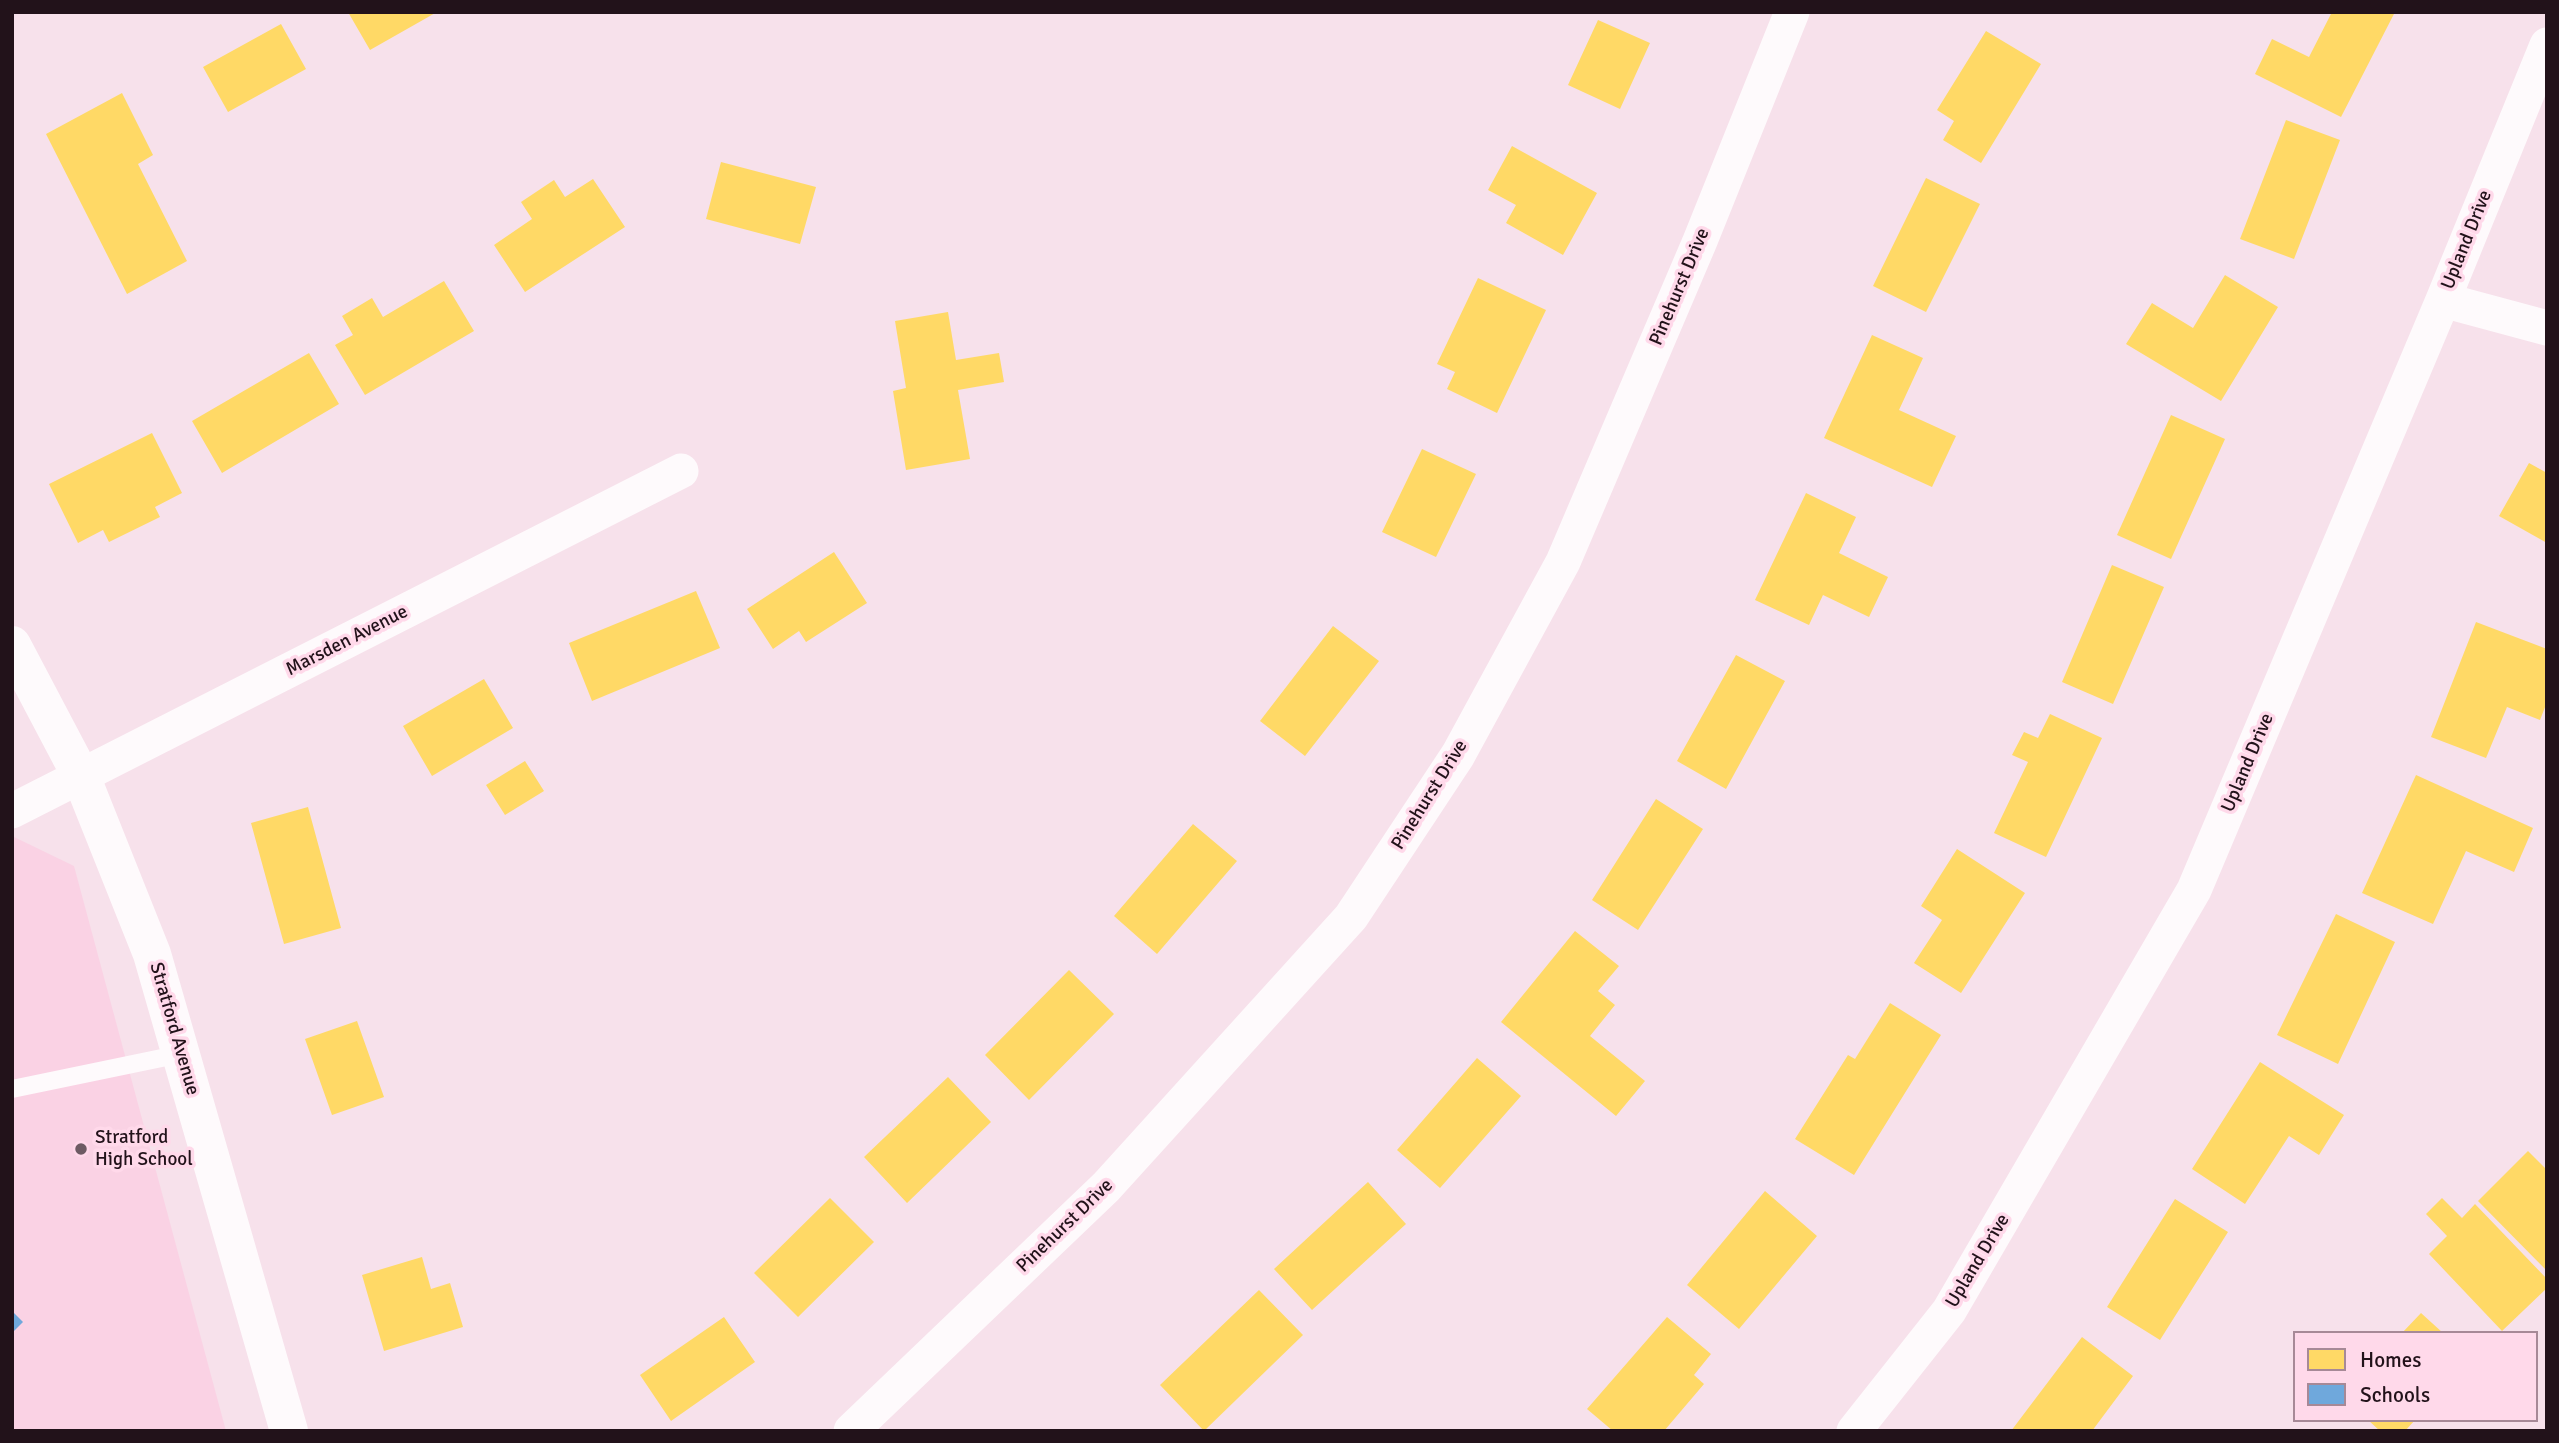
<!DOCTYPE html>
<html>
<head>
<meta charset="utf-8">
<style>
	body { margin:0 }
	#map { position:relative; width:2559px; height:1443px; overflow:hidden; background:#f7e1eb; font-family:Signika,sans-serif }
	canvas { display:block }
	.frame { position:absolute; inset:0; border:14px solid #22121a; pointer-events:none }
	.legend { position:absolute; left:2293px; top:1331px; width:245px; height:91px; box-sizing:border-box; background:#ffd9ea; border:2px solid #a78997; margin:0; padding:9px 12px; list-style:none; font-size:21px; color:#22121a }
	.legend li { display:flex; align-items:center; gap:14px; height:35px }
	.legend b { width:35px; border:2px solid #a78997 }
</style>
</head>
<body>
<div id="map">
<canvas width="2559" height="1443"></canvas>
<div class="frame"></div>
<ul class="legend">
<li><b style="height:19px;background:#ffd966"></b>Homes</li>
<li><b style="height:19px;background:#6fa8dc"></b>Schools</li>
</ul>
</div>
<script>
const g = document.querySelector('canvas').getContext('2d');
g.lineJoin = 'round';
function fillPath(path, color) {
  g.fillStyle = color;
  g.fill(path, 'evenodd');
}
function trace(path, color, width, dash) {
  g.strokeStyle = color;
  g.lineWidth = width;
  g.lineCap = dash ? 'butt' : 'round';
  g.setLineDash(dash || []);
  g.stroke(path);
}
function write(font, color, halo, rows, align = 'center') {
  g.font = font + ' Signika,sans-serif';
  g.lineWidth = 7;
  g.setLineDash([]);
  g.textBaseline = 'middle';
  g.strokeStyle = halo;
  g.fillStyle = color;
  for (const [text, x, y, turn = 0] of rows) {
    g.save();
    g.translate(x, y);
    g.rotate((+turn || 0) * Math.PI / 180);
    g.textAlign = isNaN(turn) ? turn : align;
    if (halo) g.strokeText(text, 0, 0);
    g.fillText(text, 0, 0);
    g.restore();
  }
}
fillPath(new Path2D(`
	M12,836L74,866L226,1431H12Z`), '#fad2e4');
fillPath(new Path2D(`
	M348,12H437L370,50Z
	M2332,12H2395L2341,117L2255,74L2272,39L2309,57Z
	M1598,20L1650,43L1620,109L1568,85Z
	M281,24L306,69L228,112L203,67Z
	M1986,31L2041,64L1981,163L1943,140L1954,121L1937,110Z
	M122,93L153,155L138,164L187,261L127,294L46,134Z
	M2286,120L2340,140L2294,259L2240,239Z
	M1512,146L1597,193L1563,255L1506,223L1516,205L1488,190Z
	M721,162L816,187L800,244L706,219Z
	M1926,178L1980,204L1926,312L1873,286Z
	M593,179L625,227L525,292L494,245L532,219L521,202L554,180L565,197Z
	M2225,275L2278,307L2221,401L2126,344L2152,303L2193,328Z
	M1478,278L1546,310L1497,413L1447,389L1455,372L1437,364Z
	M444,281L474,331L365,395L335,345L353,335L342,316L372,298L383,317Z
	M948,312L956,360L999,353L1004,382L958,390L970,459L906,470L893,391L906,388L895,321Z
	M1872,335L1923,358L1899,410L1956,436L1932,487L1824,438Z
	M309,353L339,404L222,473L192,421Z
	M2171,415L2225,439L2171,559L2117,535Z
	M152,433L182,493L155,507L160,517L109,542L103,530L78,543L49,484Z
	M1422,449L1476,474L1436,557L1382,532Z
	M2529,463L2547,473V543L2499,516Z
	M1806,493L1856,517L1839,553L1888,577L1869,617L1823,595L1809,625L1755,600Z
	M834,552L867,603L806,642L799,631L773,649L747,609Z
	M2112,565L2164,587L2113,704L2062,682Z
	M696,591L720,648L592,701L569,643Z
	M2476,622L2547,649V702L2540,720L2507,707L2486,758L2431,737Z
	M1333,626L1379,661L1305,756L1260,721Z
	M1736,655L1785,681L1726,789L1677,761Z
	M484,679L513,728L432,776L403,726Z
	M2050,714L2102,738L2046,857L1994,833L2028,762L2012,755L2024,732L2038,738Z
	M525,761L544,791L505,815L486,785Z
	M2416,775L2533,828L2514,872L2466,851L2433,924L2362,893Z
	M1656,799L1703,829L1638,930L1592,900Z
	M308,807L341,928L284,944L251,823Z
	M1193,824L1237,861L1157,954L1114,916Z
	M1957,849L2025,893L1961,993L1914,963L1942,920L1921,906Z
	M2336,914L2395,942L2338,1064L2277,1035Z
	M1575,931L1619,966L1598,991L1615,1005L1590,1036L1645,1081L1616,1116L1501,1022Z
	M1069,970L1114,1014L1029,1100L985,1055Z
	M1890,1003L1941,1035L1854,1175L1795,1139L1848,1055L1855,1059Z
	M357,1021L384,1097L332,1115L305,1039Z
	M1477,1058L1521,1096L1440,1188L1397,1150Z
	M2260,1062L2344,1115L2319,1155L2289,1136L2245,1204L2192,1169Z
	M948,1077L991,1122L907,1203L864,1157Z
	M2528,1151L2547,1170V1271L2478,1201Z
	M1368,1182L1406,1224L1312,1310L1274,1269Z
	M1765,1191L1817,1236L1739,1329L1687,1285Z
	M830,1198L874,1242L798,1317L754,1273Z
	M2442,1198L2462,1218L2475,1204L2547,1279V1288L2502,1331L2429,1254L2447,1236L2426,1214Z
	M2175,1199L2228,1232L2160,1340L2107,1307Z
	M422,1257L431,1289L450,1283L463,1327L384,1351L362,1275Z
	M1259,1290L1303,1335L1204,1431L1160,1385Z
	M2421,1313L2443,1333H2402Z
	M724,1317L755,1362L671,1421L640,1375Z
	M1667,1317L1711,1354L1694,1375L1704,1384L1664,1431H1613L1587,1409Z
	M2082,1337L2133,1376L2092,1431H2011Z
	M2368,1420H2415L2405,1431H2380Z`), '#ffd966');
fillPath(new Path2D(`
	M12,1311L23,1322L12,1333Z`), '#6fa8dc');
trace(new Path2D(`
	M12,1089L181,1054`), '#fefafc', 18);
trace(new Path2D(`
	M2443,300L2547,328
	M12,811L681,471
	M851,1431L1106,1187L1351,917L1458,755L1563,562L1700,241L1792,12
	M1854,1431L1949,1311L2194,890L2443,300L2547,45`), '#fefafc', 35);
trace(new Path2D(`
	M12,645L81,776L152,954L289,1431`), '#fefafc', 38);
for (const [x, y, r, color] of [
	[81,1149,7,"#6d5a63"]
]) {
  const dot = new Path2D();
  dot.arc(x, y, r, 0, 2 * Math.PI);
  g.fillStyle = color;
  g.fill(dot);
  trace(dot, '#ffd9ea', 2.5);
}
write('19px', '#22121a', '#ffd9ea', [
	["Upland Drive",2467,240,-68],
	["Pinehurst Drive",1680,287,-67],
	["Marsden Avenue",347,641,-27],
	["Upland Drive",2248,763,-67],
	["Pinehurst Drive",1430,795,-58],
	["Stratford Avenue",174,1029,74],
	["Pinehurst Drive",1065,1226,-44],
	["Upland Drive",1978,1261,-59]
]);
write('19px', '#22121a', '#ffd9ea', [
	["Stratford",95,1138],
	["High School",95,1160]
], 'left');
</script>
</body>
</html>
